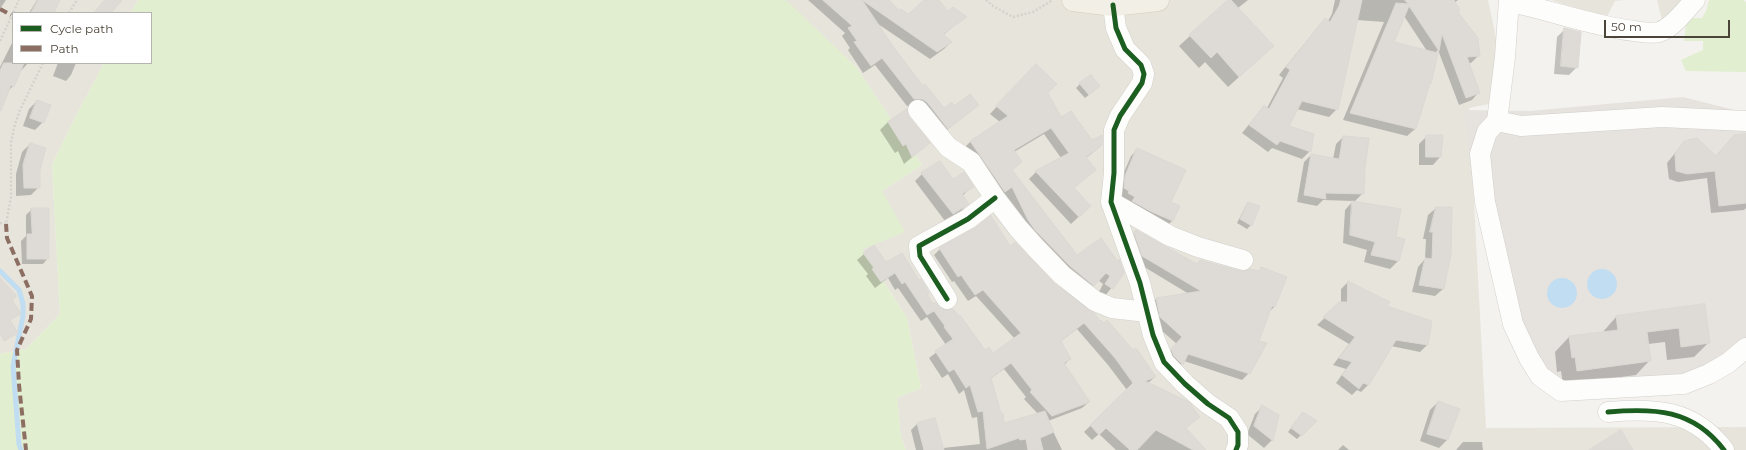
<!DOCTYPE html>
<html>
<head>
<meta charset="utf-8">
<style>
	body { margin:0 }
	#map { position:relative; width:1746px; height:450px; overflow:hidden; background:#f4f2ee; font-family:Montserrat,sans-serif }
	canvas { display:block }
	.legend { position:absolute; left:12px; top:12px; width:140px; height:52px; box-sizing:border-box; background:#fff; border:1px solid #b7b4b0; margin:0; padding:5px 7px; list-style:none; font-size:12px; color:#4b4439 }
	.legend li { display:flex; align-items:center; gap:8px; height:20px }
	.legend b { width:20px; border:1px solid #b7b4b0 }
	.scale { position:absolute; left:1604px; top:20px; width:126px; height:18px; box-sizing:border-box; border:2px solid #4b4439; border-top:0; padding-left:5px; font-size:12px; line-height:14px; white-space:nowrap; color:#4b4439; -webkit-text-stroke:3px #fff; paint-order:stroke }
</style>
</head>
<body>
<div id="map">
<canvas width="1746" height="450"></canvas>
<ul class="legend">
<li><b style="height:5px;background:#1b5e20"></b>Cycle path</li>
<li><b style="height:5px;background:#8d6e63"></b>Path</li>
</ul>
<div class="scale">50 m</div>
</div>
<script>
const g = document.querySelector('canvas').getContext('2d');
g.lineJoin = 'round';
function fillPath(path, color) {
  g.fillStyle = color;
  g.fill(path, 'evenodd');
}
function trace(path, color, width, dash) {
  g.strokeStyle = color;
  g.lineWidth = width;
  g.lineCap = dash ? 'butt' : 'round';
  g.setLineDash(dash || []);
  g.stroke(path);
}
fillPath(new Path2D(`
	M0,0H138L131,13H13V63H104L75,118L52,165L60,314L26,349L0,354Z
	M784,0H1488L1499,52V102L1469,108L1486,428L1746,427V450H906L901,437L897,398L921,388L907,318L863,249L882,191L922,165L856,67Z
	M1552,0H1625L1615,1L1605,20Z
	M1657,0H1682L1662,20Z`), '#e7e4dc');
fillPath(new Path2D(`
	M1683,97L1746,113V355L1718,371L1553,385L1499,297L1473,184L1464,110L1530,111Z`), '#e6e2de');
fillPath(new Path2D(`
	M138,0H784L787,1L856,67L922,165L882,191L905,232L863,249L907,318L921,388L897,398L901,437L906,450H0V354L26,349L60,314L52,165L75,118L104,63H151V13H131Z
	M1709,0H1743L1746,2V72L1686,71L1681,60L1703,50V41H1684L1687,18H1702L1706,11Z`), '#e1eecf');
fillPath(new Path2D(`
	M1587 284a15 15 0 1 1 30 0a15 15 0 1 1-30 0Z
	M1547 293a15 15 0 1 1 30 0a15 15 0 1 1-30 0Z`), '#c0ddf1');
fillPath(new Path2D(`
	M0,0H6L0,9Z
	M37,0H59L53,13H29Z
	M808,0H887L899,11L908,16L925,0H937L948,12L965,17L943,35L951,42L944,49L930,59L875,22L923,88L944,109L977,105L941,135L914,106H907L875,65L863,73L848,50L850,48L842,36L845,33Z
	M1229,0H1248L1238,8L1261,57L1228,87L1205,62L1199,68L1179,46Z
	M1335,0H1458L1454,3L1457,12L1478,56L1471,63H1469L1479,92L1472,100L1459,105L1438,50L1435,53H1437L1430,83L1428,86L1415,129L1407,136L1343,120L1384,22L1357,20L1337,109L1329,117L1297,109L1287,127L1310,151L1302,159L1272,148L1268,152L1242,133L1264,106L1267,108L1283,78L1279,75L1318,27L1325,19L1328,21L1332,14ZM1404,16L1427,51L1392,42Z
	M1565,29L1577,67L1569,75L1554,74L1557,37Z
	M13,41V63H28L20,72L13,86L8,91L0,111V67Z
	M58,63H76L71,75L66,81L53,76Z
	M1029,72L1047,93L1061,119L1092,141L1102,145L1085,159L1073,188L1090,206L1071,224L1029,179L1036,172L1061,158L1044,134L1014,152L1011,171L1077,256L1118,262L1119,261L1123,273L1105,296L1099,292L1103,284L1098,280L1086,292L963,149L970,142L1000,122L990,114Z
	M1080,84L1095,90L1085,98L1076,88Z
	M37,101L43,122L35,130L23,126L29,109Z
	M906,111L908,118L929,143L904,164L898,151L895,153L880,130L888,122Z
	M1746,135V208L1744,210L1711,213L1707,178L1678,182L1669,179L1667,163L1684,142L1715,157L1734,136Z
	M1427,136H1442L1440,157L1433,165H1419V144Z
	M1343,137L1364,169L1363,193L1354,202L1395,238L1404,240L1398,261L1390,269L1364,262L1367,250L1343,243L1345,210L1353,201L1323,200L1317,206L1297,202L1304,162L1311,155L1333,159L1336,144Z
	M30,144L39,170V187L31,195L16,196V174L22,152Z
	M1138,149L1169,202L1178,206L1172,221L1165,228L1118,195L1119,184L1131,156Z
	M922,174L953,180L972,187L962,196L968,203L961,211L945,221L915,181Z
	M1249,203L1251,225L1247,229L1237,223L1245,207Z
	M1436,208L1443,289L1435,296L1412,292L1418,267L1425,259L1426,239H1423L1428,215Z
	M32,209L48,258L43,264H22L21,241L26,236V215Z
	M1136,231L1196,265L1240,272H1258L1261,268L1274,307L1268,313L1258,341L1249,373L1242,380L1184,361L1176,370L1165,356L1177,344L1154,324L1150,305L1156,299L1189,294L1136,262L1130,237Z
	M1010,247L1100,322L1155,377L1148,383L1185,429L1195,450H1116L1099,434L1092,440L1084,432L1127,390L1108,365L1077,329L1060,342L1070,359L1064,365L1089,402L1082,408L1048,421L1062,450H916L911,430L917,424L943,448L980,444L977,417L972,418L964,390L959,394L948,374L942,378L929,358L946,345L927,317L921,321L898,288L895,290L888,278L875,288L866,276L868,274L857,260L864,254L886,263L926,295L932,306L984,351L993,354L1015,339L976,296L968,301L954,281L952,282L934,255L940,249ZM1004,369L1026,397L1024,399L1038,414L1004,424L990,379Z
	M1348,282L1385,307L1431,322L1427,345L1420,352L1391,346L1368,385L1361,392L1357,390L1352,395L1336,383L1346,369L1333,365L1349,344L1317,325L1341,303V289Z
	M1704,305L1709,342L1694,357L1667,360L1665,342L1648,344L1650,360L1636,375L1563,385L1561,371L1557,372L1555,352L1569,337L1602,333L1616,317Z
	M1438,402L1458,409L1447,440L1439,448L1420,441L1430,410Z
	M1263,406L1278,416L1272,440L1264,448L1247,434L1255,414Z
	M1303,413L1315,421L1297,439L1288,432Z
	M1463,442H1482L1483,450H1456Z
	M1343,445L1349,450H1338Z`), '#0003');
trace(new Path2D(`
	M0,271L19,290L23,304V316L13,366L19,444L21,450`), '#c0ddf1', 5);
const building = new Path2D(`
	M38,0H60L54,13H31Z
	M105,0H122L111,13H94Z
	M823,0H889L899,10L901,9L908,14L924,0H939L948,11L953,7L967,17L943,34L952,42L937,52L862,0L895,49L923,86L925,84L944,108L952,102L954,106L970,94L979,105L948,129L927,102L922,99H914L882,58L871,66L854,42L857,41L848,28L852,26Z
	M1228,0H1231L1274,46L1239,77L1217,52L1211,58L1189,35Z
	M1341,0H1362L1338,110L1302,101L1289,126L1314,134L1311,152L1280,141L1277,145L1249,125L1264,105L1269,109L1290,70L1286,67L1325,18L1330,22L1339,6Z
	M1405,0H1454L1460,10L1458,12L1478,38L1480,56L1467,57L1480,93L1466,98L1442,34L1439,51L1409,6L1394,42L1438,53L1431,84L1430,83L1416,129L1350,113L1396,3L1408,4Z
	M1564,28L1581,32L1578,68L1561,66Z
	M4,63H24L14,87L11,85L1,111H0V71Z
	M1036,64L1057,84L1048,93L1061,117L1071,111L1092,140L1102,135V145L1086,157L1096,170L1074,188L1091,206L1079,217L1035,171L1069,153L1051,128L1014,150L1022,162L1012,170L1077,255L1101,238L1118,262L1119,259L1124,273L1113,289L1105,284L1110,276L1106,273L1094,286L1070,266L1035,230L1028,220L1012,187L1005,192L970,141L1008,116L996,106Z
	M1091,75L1100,86L1089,95L1079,83Z
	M37,100L51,105L44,123L30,118Z
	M907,109L909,117L930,143L912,157L906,144L903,146L888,122Z
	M1746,134V203L1719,206L1715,171L1687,174L1676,171L1675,154L1684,141L1697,138L1716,156L1734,135Z
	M1426,135H1443L1441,157H1426Z
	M1343,136L1369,138L1365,169L1364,194L1325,193L1326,199L1304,195L1311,154L1339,159Z
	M30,143L46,148L40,170V188H24L23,165Z
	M1137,148L1186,170L1171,202L1180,206L1173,221L1152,212L1132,201L1135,197L1128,193L1129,191L1124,188L1125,176Z
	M940,161L953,179L964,172L974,187L962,194L969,204L953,214L921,173Z
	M1352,201L1401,209L1396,237L1405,239L1399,261L1371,255L1375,242L1350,235Z
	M1248,202L1260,206L1252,226L1240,219Z
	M1436,207H1452L1451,254L1444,289L1419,285L1425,258L1432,259L1433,232H1430Z
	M31,208H49V259H27V234H32Z
	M991,216L1010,246L1015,242L1055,284L1094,313L1100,321L1101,320L1104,323L1107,320L1133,350L1136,348L1156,377L1145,381L1189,402L1200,417L1186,428L1206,450H1193L1156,430L1137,450H1130L1106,428L1099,435L1090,425L1133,383L1115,358L1084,323L1061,341L1071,359L1064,363L1090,402L1052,416L1030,392L1032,390L1011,363L991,378L1001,413H1003L1004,423L1045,411L1054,432L1040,438L1043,450H1028L1026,439L1020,440L1019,438L987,449L983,411L978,412L970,385L966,388L954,369L949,372L935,351L953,339L944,327L945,326L934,311L927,315L905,282L902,284L895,273L881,282L872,269L874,268L863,253L874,245L886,262L902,253L919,280L921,279L929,293L927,294L933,304L935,302L941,309L947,310L953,309L959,316L960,315L985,350L989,347L993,353L1021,333L983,290L975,295L961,275L958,277L939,248L974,229Z
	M1136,230L1197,264L1200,260L1240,271L1249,269L1259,271L1261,267L1287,277L1275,307L1272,306L1259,341L1267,343L1250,374L1188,354L1183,365L1174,356L1171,349L1182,337L1160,317L1156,298L1201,291L1142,256L1134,233Z
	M0,278L17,296L12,300L21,314L10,320L18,333L4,341L0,334Z
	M1348,281L1390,302L1387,306L1432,321L1428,345L1396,340L1369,385L1363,383L1359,389L1342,375L1352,362L1339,358L1355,337L1323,317L1339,302H1347Z
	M1705,304L1710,343L1681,347L1679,328L1647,332L1651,361L1577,371L1575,357L1572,358L1569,336L1618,330L1616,316Z
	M1438,401L1460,409L1448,440L1427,434Z
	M1262,405L1279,415L1273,441L1254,426Z
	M1303,412L1317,421L1302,436L1291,428Z
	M935,418L944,450H924L917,423Z
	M1621,430L1633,450H1589Z`);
fillPath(building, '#dedbd6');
trace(building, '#dcd9d4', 1);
const minor = new Path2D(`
	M1509,0L1505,57L1497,121L1487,132L1480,154L1485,202L1513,324L1529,358L1540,376L1561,391L1684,384L1709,374L1728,363L1746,348
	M1509,2C1551,10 1592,26 1634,31C1642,32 1651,34 1659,32C1673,28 1685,10 1695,0
	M1113,5L1116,28L1125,49L1141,65L1144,74L1142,83L1120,116L1114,130V173L1111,202L1140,283L1153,335L1164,362L1185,384L1208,404L1229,418L1238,432V445L1236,450
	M918,110L948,147L971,162L995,198L1018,228L1036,248L1062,275L1095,301L1112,308L1147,312
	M1497,121L1521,126L1662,117L1746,121
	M1111,202L1170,236L1198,247L1243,260
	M947,299L920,256L919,246L968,219L995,198
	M1608,412C1654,408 1693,409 1724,450`);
const major = new Path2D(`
	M1073,0L1113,5L1158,0`);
trace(minor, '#d2d0cb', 21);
trace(major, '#d6cebb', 23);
trace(new Path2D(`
	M986,0L993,6L1013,17L1033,12L1053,0
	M69,13L77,0
	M0,41L19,0
	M0,223L6,224L11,197V142L15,124L20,110L43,63`), '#d3d2cc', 2.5, [2, 2]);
trace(minor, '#fdfdfc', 20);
trace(major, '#f2efe6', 22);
trace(new Path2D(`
	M0,9L11,15
	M6,224L7,238L32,296L31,319L17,350L19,385L26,450`), '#8d6e63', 4, [8, 4]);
trace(new Path2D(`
	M1113,5L1116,28L1125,49L1141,65L1144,74L1142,83L1120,116L1114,130V173L1111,202L1140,283L1153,335L1164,362L1185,384L1208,404L1229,418L1238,432V445L1236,450
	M947,299L920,256L919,246L968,219L995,198
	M1608,412C1654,408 1693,409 1724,450`), '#1b5e20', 5);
</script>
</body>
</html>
